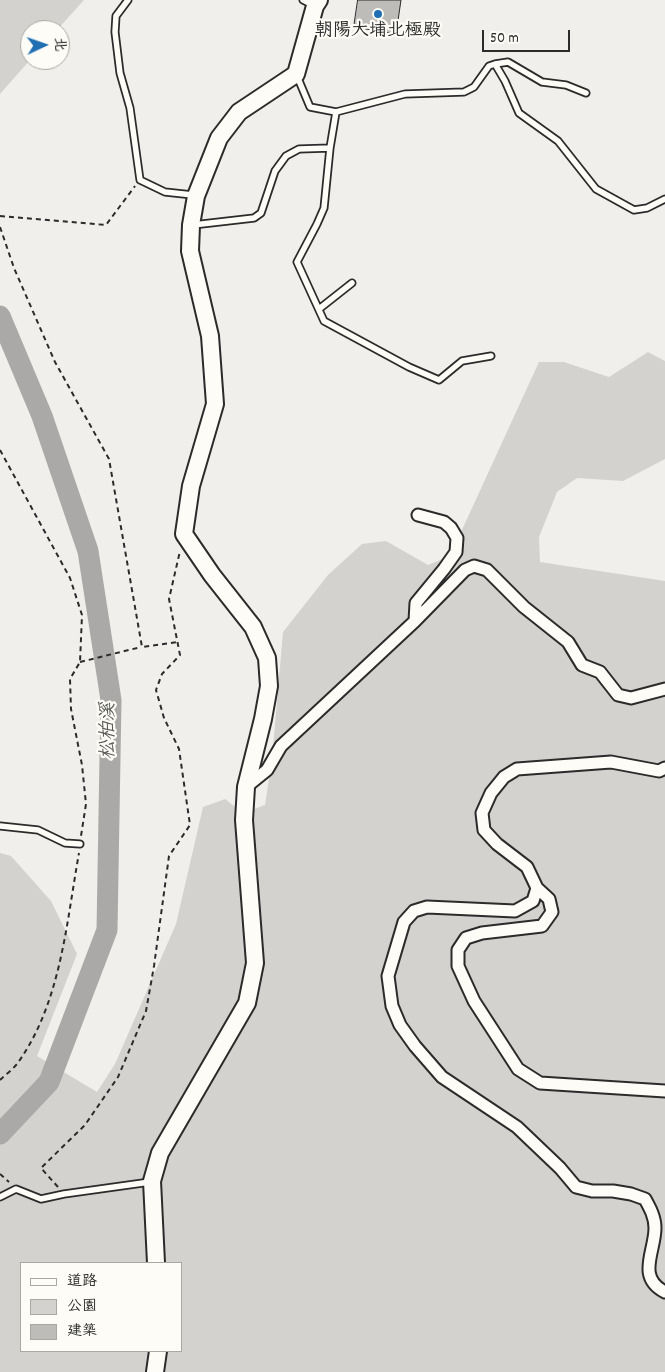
<!DOCTYPE html>
<html>
<head>
<meta charset="utf-8">
<style>
	body { margin:0 }
	#map { position:relative; width:665px; height:1372px; overflow:hidden; background:#f0efeb; font-family:Dekko,"LXGW WenKai TC",sans-serif }
	canvas { display:block }
	.legend { position:absolute; left:20px; top:1262px; width:162px; height:90px; box-sizing:border-box; background:#fdfcf7; border:1px solid #a9a8a5; margin:0; padding:6px 9px; list-style:none; font-size:15px; color:#2b2b2b }
	.legend li { display:flex; align-items:center; gap:10px; height:25px }
	.legend b { width:25px; border:1px solid #a9a8a5 }
	.north { position:absolute; left:20px; top:20px; width:50px; height:50px; box-sizing:border-box; background:#fdfcf7; border:1px solid #a9a8a5; border-radius:50%; rotate:87deg; font-size:14px; font-weight:700; line-height:20px; text-align:center; color:#2b2b2b }
	.north::after { content:''; display:block; margin:auto; width:18px; height:22px; background:#1f6fb2; clip-path:polygon(50% 0,100% 100%,50% 72%,0 100%) }
	.scale { position:absolute; left:482px; top:30px; width:88px; height:22px; box-sizing:border-box; border:2px solid #2b2b2b; border-top:0; padding-left:6px; font-size:15px; line-height:18px; white-space:nowrap; color:#2b2b2b; -webkit-text-stroke:4px #fdfcf7; paint-order:stroke }
</style>
</head>
<body>
<div id="map">
<canvas width="665" height="1372"></canvas>
<ul class="legend">
<li><b style="height:6px;background:#fdfcf7"></b>道路</li>
<li><b style="height:14px;background:#d3d2cf"></b>公園</li>
<li><b style="height:14px;background:#bdbcb8"></b>建築</li>
</ul>
<div class="north">北</div>
<div class="scale">50 m</div>
</div>
<script>
const g = document.querySelector('canvas').getContext('2d');
g.lineJoin = 'round';
function fillPath(path, color) {
  g.fillStyle = color;
  g.fill(path, 'evenodd');
}
function trace(path, color, width, dash) {
  g.strokeStyle = color;
  g.lineWidth = width;
  g.lineCap = dash ? 'butt' : 'round';
  g.setLineDash(dash || []);
  g.stroke(path);
}
function write(font, color, halo, rows, align = 'center') {
  g.font = font + ' Dekko,"LXGW WenKai TC",sans-serif';
  g.lineWidth = 4.5;
  g.setLineDash([]);
  g.textBaseline = 'middle';
  g.strokeStyle = halo;
  g.fillStyle = color;
  for (const [text, x, y, turn = 0] of rows) {
    g.save();
    g.translate(x, y);
    g.rotate((+turn || 0) * Math.PI / 180);
    g.textAlign = isNaN(turn) ? turn : align;
    if (halo) g.strokeText(text, 0, 0);
    g.fillText(text, 0, 0);
    g.restore();
  }
}
fillPath(new Path2D(`
	M0,0H84L57,30H30V60L0,94Z
	M648,352L665,361V459L623,481L577,478L557,492L539,537L540,562L665,581V1372H0V853L11,856L51,901L77,954L37,1056L97,1092L115,1064L176,924L203,807L225,799L243,813L265,805L272,759L283,632L328,575L362,544L386,541L428,565L450,556L539,362H564L609,377ZM21,1263H181V1351H21Z`), '#d3d2cf');
trace(new Path2D(`
	M0,316L42,416L88,551L111,700L107,930L49,1082L0,1134`), '#aaa9a7', 21);
const building = new Path2D(`
	M358,0H401L396,34L354,27Z`);
fillPath(building, '#bdbcb8');
trace(building, '#2b2b2b', 1);
const lane = new Path2D(`
	M128,0L116,16L115,32L120,73L130,108L140,180L165,192L193,195
	M303,0L313,5
	M495,64L508,62L542,82L566,85L586,93
	M297,76L310,107L336,112L405,94L464,92L474,87L489,66L495,64L505,81L519,113L558,141L596,189L634,210L647,208L665,199
	M336,112L330,148L324,208L317,224L297,262L324,321L409,367L439,380L462,361L491,356
	M193,225L254,218L261,213L275,171L286,156L299,149L330,148
	M319,309L352,283
	M0,826L38,830L65,843L80,844
	M0,1197L16,1189L41,1199L64,1194L150,1182`);
const street = new Path2D(`
	M415,621L416,603L444,569L456,552L457,538L451,528L444,522L418,515
	M665,768L659,771L611,762L517,769L504,777L491,793L482,813L484,830L497,844L527,867L537,888L533,901L515,911L427,907L414,911L404,922L388,976L392,1006L400,1025L415,1046L442,1077L517,1127L560,1168L576,1187L592,1191H613L631,1194L645,1199C650,1208 655,1217 655,1228C655,1252 636,1277 665,1292
	M246,787L267,770L281,746L415,621L465,570L474,566L487,570L524,607L568,642L582,665L600,672L618,695L631,698L665,689
	M537,888L549,899L552,912L542,926L482,933L466,938L458,950V966L474,1001L518,1069L540,1083L665,1091`);
const secondary = new Path2D(`
	M156,1263L152,1181L160,1153L247,1003L255,963L244,820L246,787L263,719L269,686L267,658L253,627L212,575L184,534L191,486L215,404L210,336L190,251L191,225L196,196L219,138L239,112L296,74L315,6L319,0
	M155,1372L158,1351`);
trace(lane, '#2b2b2b', 9);
trace(street, '#2b2b2b', 15);
trace(secondary, '#2b2b2b', 20);
trace(new Path2D(`
	M0,216L106,225L135,186
	M0,227L14,268L55,362L109,459L142,647L178,642
	M0,450L70,578L82,615L80,662L70,679L71,709L82,765L86,804L81,836
	M80,662L141,647
	M0,1080C5,1075 12,1070 17,1064C61,1003 66,925 79,853
	M0,1174L9,1182
	M58,1187L41,1168L85,1125L118,1077L146,1011L154,966L169,856L190,825L179,749L164,718L156,690L162,674L180,655L169,599L180,551`), '#2b2b2b', 2, [5, 4]);
trace(lane, '#fdfcf7', 5.5);
trace(street, '#fdfcf7', 11);
trace(secondary, '#fdfcf7', 16);
for (const [x, y, r, color] of [
	[378,14,5,"#1f6fb2"]
]) {
  const dot = new Path2D();
  dot.arc(x, y, r, 0, 2 * Math.PI);
  g.fillStyle = color;
  g.fill(dot);
  trace(dot, '#fdfcf7', 2);
}
write('18px', '#2b2b2b', '#fdfcf7', [
	["朝陽大埔北極殿",378,33]
]);
write('italic 19px', '#575756', '#fdfcf7', [
	["松柏溪",110,731,-90]
]);
</script>
</body>
</html>
